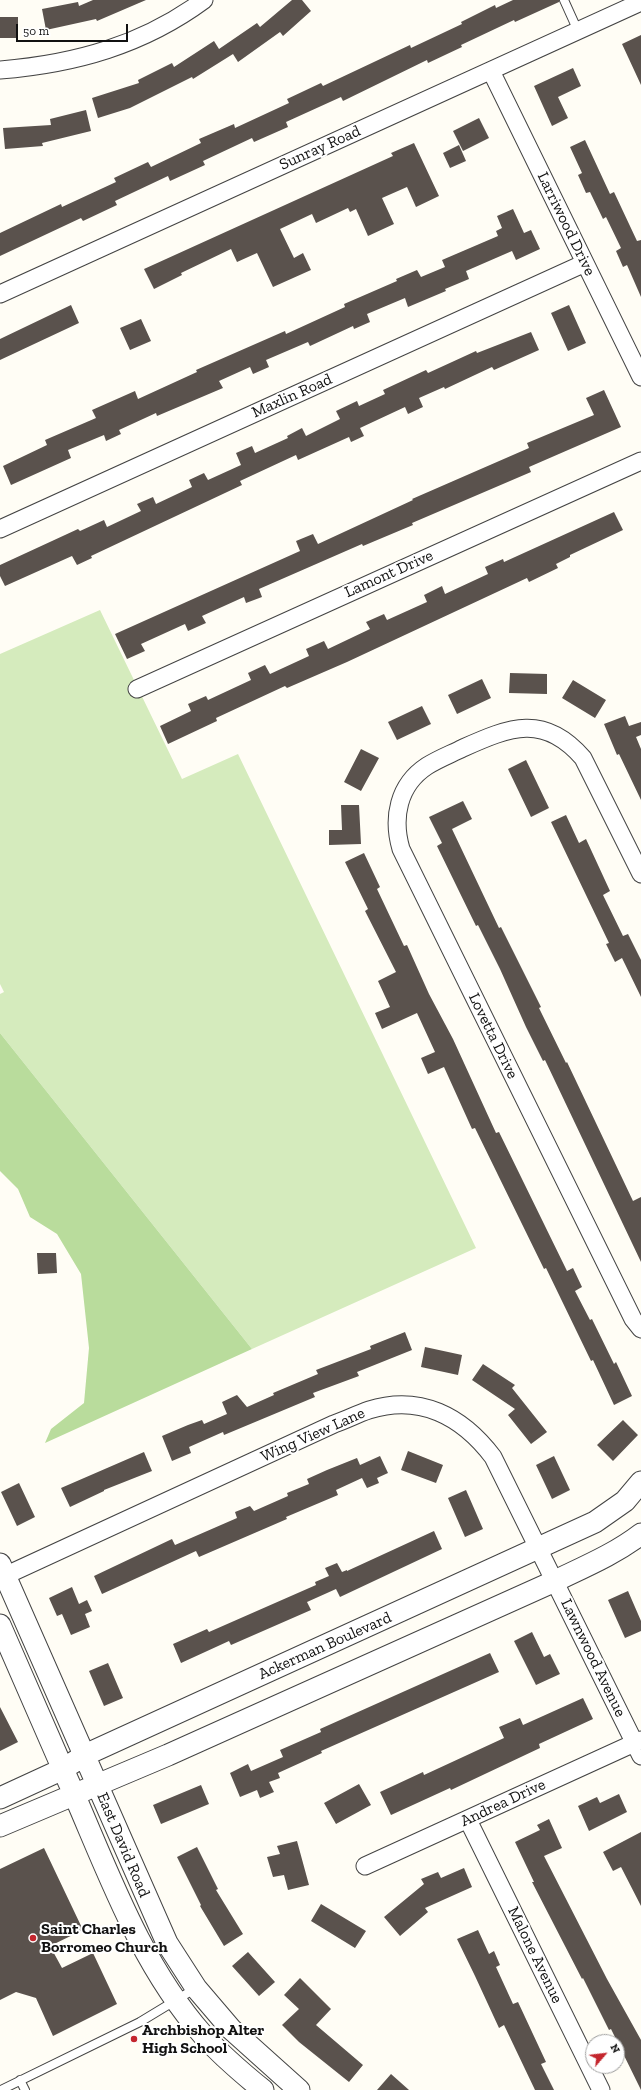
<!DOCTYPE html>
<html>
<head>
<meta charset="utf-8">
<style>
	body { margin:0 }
	#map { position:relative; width:641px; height:2090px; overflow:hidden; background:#fffdf5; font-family:"Zilla Slab",serif }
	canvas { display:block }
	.north { position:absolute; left:585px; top:2034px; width:40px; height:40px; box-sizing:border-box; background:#fff; border:1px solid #a0a0a0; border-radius:50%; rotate:62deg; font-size:11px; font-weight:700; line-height:16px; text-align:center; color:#111 }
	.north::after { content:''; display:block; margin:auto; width:14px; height:18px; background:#c4262e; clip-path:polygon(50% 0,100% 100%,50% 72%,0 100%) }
	.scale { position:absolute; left:16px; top:24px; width:112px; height:18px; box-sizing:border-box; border:2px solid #111; border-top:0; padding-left:5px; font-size:12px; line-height:14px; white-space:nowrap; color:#111; -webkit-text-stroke:3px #fff; paint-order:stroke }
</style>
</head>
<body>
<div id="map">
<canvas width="641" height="2090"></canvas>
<div class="north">N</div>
<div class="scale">50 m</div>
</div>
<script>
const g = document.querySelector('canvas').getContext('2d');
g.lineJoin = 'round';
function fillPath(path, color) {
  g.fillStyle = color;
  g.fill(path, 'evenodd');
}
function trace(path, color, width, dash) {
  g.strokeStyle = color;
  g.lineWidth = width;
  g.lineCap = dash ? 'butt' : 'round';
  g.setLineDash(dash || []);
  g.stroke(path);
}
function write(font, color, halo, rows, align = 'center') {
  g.font = font + ' "Zilla Slab",serif';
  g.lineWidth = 4;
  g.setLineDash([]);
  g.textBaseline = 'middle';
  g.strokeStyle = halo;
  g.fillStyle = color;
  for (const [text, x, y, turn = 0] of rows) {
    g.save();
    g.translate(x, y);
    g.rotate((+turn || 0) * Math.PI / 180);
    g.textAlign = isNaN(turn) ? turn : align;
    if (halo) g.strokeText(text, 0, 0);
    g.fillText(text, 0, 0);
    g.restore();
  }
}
fillPath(new Path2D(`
	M100,610L182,779L238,754L476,1248L252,1349L0,1033V994L4,992L0,984V654Z`), '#d5ebbd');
fillPath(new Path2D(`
	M0,1033L252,1349L45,1443L51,1429L84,1403L89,1348L81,1274L57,1234L30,1217L18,1189L0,1171Z`), '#b9dc9c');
fillPath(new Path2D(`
	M93,0H146L97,21L96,19L46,30L42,9L78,2L79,6Z
	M292,0H302L311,11L283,36L280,32L238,62L233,54L193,79L192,77L130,108L98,118L92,98L139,83L138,80L172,63L174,67L214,41L219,49L257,23L260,27Z
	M513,0H559V2L515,22L514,20L461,45L462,47L428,63L427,60L343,101L341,97L286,122L288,127L254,142L252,138L203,161L205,165L170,181L168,176L115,201L117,205L83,221L81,218L0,256V233L61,204L62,207L116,182L114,178L148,162L151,167L201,143L199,139L234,124L235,128L289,103L287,99L321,83L323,86L410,45L411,48L462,24L461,22L495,5L496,8Z
	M0,17H18V38H0Z
	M641,35V85L622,44Z
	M573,68L581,86L558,97L568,118L552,126L534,86Z
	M86,110L91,131L42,143L43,146L5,149L3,128L51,125L50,119Z
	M479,118L489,138L463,151L453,131Z
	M585,140L610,194L614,192L637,241L641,240V297L627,265L623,267L616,251L621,248L606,217L603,219L590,192L586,193L578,175L582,173L570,147Z
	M414,143L439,196L416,207L407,187L382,198L394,224L368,236L356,209L350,212L348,208L316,223L312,214L280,229L294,258L303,253L311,270L273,287L257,253L237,262L231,249L181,273L182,275L154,289L144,269L393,156L391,153Z
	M459,145L466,161L450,168L443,153Z
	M513,209L524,233L531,230L540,249L516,260L512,251L466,271L469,279L445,289L446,291L408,307L405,298L367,314L370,322L354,329L353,326L310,346L308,342L266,360L269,367L253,374L250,367L219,381L223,388L157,416L156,413L119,430L121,434L106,441L104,435L68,450L71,458L11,485L3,466L47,445L45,440L96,418L92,410L135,391L138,399L197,372L196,370L285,331L286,334L345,307L344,304L397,281L396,279L417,270L421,277L445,267L442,260L498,236L496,231L502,228L497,216Z
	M71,305L79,323L0,360V339Z
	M569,305L586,343L568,351L551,313Z
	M141,319L151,341L130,350L120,328Z
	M531,332L539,350L494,370L492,367L445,389L444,387L419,398L423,407L408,414L405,407L360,428L364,436L351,442L349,437L298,460L296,455L240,481L242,485L91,556L92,558L77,565L72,556L5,586L0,576V565L78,529L80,531L104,520L107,527L141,511L137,504L153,497L156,504L192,487L189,480L204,473L208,480L241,465L236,453L252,446L255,453L288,438L287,436L302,428L306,436L340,419L336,411L357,401L359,406L385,394L383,390L426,370L428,373L476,351L477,353Z
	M604,390L621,427L529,467L531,472L412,523L413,525L363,546L362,544L259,589L262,597L246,603L244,597L202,616L206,623L188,631L185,624L141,644L145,651L127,659L115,634L300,551L296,541L313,534L318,544L413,500L412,499L529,448L527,443L594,415L586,398Z
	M614,512L623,530L570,555V557L556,564L558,568L529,582L527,578L347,662L287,688L285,686L216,718L217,721L168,744L160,726L191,711L188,704L206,696L208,700L251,680L248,673L265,665L270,674L309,656L306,649L324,641L328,649L370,629L366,622L384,614L387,620L427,602L424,595L442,586L445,594L488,574L485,567L503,559L504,562Z
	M510,673L547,674V694L509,693Z
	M482,679L491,698L457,714L448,695Z
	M573,680L606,700L595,718L562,698Z
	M422,706L431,724L397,740L388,722Z
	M625,716L629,726L641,722V735L636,737L641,749V800L619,754L617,755L604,724Z
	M361,749L379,758L361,791L344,782Z
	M526,760L549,808L531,817L508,769Z
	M463,801L472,819L452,829L499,928L501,927L541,1007L539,1008L566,1063L567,1062L633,1201L641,1197V1262L545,1060L543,1061L526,1027L500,969L478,925L476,926L437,846L442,843L429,817Z
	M341,805H359L361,844L329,845V830H342Z
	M566,815L579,843L586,839L610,891L603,895L623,936L628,934L641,960V997L622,958L615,962L606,944L609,943L551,822Z
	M364,853L380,887L377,889L404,946L407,945L429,994L453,1039L496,1133L499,1132L567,1271L573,1268L582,1287L575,1291L590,1320L592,1319L614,1364L616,1362L632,1396L614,1405L593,1360L591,1361L546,1268L544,1269L475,1128L472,1129L444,1067L428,1074L421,1058L435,1052L417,1013L382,1029L375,1013L390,1007L378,981L396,972L365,911L368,909L345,862Z
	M37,1253H56L57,1273L38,1274Z
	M405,1332L412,1350L357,1372L359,1376L313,1393L315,1397L224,1435L223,1432L189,1447L191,1453L172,1461L162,1436L188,1425L202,1420L204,1424L227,1414L222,1402L237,1395L247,1407L274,1395L273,1393L318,1374L316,1370L371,1349L370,1346Z
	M425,1347L462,1355L458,1375L421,1367Z
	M483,1364L515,1385L512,1388L547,1432L531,1444L508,1415L515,1409L472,1380Z
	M623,1420L638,1435L613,1461L597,1445Z
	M408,1451L443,1465L436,1483L401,1470Z
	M144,1452L152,1471L104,1490V1491L70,1507L61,1488Z
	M380,1456L388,1473L377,1478L379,1483L367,1488L362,1478L336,1490L338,1495L286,1517L287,1519L199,1557L196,1551L102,1594L94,1576L172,1539L175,1545L237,1518L235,1512L250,1506L254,1511L288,1496L287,1493L309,1484L307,1479L327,1470L357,1458L360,1465Z
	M554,1456L570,1490L552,1499L536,1465Z
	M19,1483L35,1517L17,1526L1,1492Z
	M466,1490L483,1529L465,1537L448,1498Z
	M434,1531L442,1549L340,1597L336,1589L307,1602L311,1610L231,1645L229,1641L181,1663L173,1644L207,1629L209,1632L316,1585L315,1582L329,1576L325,1568L337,1563L342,1572L347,1570V1571Z
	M72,1587L79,1604L87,1600L92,1611L85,1614L90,1627L71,1635L62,1614L57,1616L49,1598Z
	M628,1591L641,1621V1631L625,1638L608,1600Z
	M532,1632L544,1657L550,1654L560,1674L536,1685L514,1641Z
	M490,1653L499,1672L321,1751L322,1753L278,1773L280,1778L269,1782L274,1792L260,1798L257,1790L240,1797L230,1773L248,1764L251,1771L283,1757L280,1750L321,1732L320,1729Z
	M108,1663L123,1698L104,1706L89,1671Z
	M583,1698L593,1719L539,1744L540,1748L451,1790L450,1788L391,1815L380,1792L423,1772L424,1775L504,1738L499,1727L520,1718L523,1725Z
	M0,1707L18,1742L0,1751Z
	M359,1784L371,1805L336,1824L324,1803Z
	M201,1785L209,1804L161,1824L153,1805Z
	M619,1794L627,1812L589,1831L578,1806L597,1797L600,1803Z
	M549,1819L562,1848L544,1856L607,1979L641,2040V2090L611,2029L609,2030L583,1978L582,1979L532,1882H534L515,1842L540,1830L537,1825Z
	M641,1832V1906L621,1867L613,1871L603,1852Z
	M297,1841L309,1885L288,1890L284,1875L273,1877L267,1857L280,1854L277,1846Z
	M197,1847L218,1889L216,1890L243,1934L224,1946L200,1906L201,1905L177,1857Z
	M44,1848L83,1930L50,1946L62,1968L93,1953L117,2004L53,2036L36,1998L16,1992L0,2000V1869Z
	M464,1868L472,1887L425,1908L428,1912L400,1936L384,1917L424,1884L421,1879L438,1872L441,1878Z
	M321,1904L366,1931L355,1948L311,1921Z
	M478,1930L489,1954L494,1951L500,1965L496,1967L513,2004L518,2002L546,2062L541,2064L554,2090H535L504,2025L499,2028L475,1976L457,1939Z
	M248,1952L275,1982L259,1996L232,1966Z
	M300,1978L331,2009L316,2025L363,2065L349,2082L299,2042L282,2025L299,2009L284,1995Z
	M391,2074L409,2090H377Z`), '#5a524d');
const service = new Path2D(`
	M564,0L578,31
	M20,2080L25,2090
	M1,2090L140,2022L196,1988`);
const minor = new Path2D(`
	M0,70C75,64 143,45 204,0
	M491,71L641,377
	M0,294L641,2
	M0,529L585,263
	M137,689L641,461
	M641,874L583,758C544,713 510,727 463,748C451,754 438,759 427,766C398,785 392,818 401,849L633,1319L641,1329
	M0,1578L334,1424C346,1420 357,1414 369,1410C420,1394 462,1416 493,1457L641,1756
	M468,1820L601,2090
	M365,1866L641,1740`);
const tertiary = new Path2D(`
	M0,1564L167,1943L196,1988L231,2029L299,2090
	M0,1625C25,1682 49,1738 74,1794C110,1877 142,1966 203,2035C221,2055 242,2073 263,2090
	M0,1798L63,1769L85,1755L595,1522L625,1501L641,1482
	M0,1826L168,1755L555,1581C584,1567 615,1554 641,1534`);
trace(service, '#444', 10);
trace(minor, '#444', 19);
trace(tertiary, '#444', 23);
trace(service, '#fff', 8);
trace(minor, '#fff', 17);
trace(tertiary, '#fff', 21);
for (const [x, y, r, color] of [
	[33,1938,4,"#c4262e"],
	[134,2039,4,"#c4262e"]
]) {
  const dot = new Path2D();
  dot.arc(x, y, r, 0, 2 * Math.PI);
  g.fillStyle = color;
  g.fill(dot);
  trace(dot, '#fff', 1.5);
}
write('16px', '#111', '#fff', [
	["Sunray Road",320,148,-24],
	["Larriwood Drive",566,224,64],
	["Maxlin Road",292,396,-24],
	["Lamont Drive",389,574,-24],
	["Lovetta Drive",493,1036,64],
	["Wing View Lane",313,1435,-24],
	["Ackerman Boulevard",325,1646,-24],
	["Lawnwood Avenue",593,1658,64],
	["Andrea Drive",503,1803,-25],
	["East David Road",123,1845,67],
	["Malone Avenue",535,1955,64]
]);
write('bold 16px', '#111', '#fff', [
	["Saint Charles",41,1929],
	["Borromeo Church",41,1947],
	["Archbishop Alter",142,2030],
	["High School",142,2048]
], 'left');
</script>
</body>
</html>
